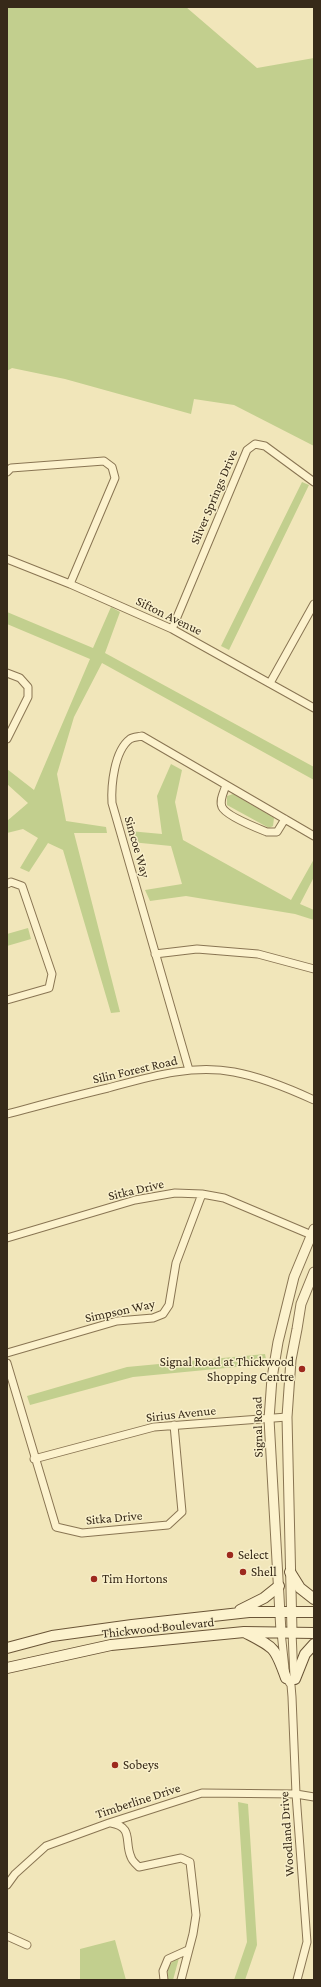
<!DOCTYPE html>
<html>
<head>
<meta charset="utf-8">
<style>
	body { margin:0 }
	#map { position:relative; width:321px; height:1987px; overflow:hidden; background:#f1e6ba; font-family:"Crimson Pro",serif }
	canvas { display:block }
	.frame { position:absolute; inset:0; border:8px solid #372a19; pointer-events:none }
</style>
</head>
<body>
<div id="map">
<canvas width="321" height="1987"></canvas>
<div class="frame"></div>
</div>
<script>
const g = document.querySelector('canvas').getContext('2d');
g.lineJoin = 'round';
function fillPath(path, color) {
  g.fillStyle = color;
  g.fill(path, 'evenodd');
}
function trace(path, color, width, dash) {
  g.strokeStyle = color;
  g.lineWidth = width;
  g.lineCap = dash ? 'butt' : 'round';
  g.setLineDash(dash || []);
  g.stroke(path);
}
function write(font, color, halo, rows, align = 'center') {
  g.font = font + ' "Crimson Pro",serif';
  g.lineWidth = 3;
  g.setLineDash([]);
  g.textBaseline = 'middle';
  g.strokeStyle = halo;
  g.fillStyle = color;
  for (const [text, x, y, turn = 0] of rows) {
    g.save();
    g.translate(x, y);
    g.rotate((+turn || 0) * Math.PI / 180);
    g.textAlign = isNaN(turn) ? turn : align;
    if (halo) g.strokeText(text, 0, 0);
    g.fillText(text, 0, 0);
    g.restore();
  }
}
fillPath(new Path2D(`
	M7,7H186L257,68L314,58V446L234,405L194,399L191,414L65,379L12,368L7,371Z
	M302,482L309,485L229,650L221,646Z
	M111,607L120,612L105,653L314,767V780L102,663L74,717L57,774L66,821L106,827L107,833H74L120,1012L111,1013L63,850L48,843L29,872L20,868L38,838L23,829L7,833V821L28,803L7,784V769L34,790L90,659L7,624V612L93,648Z
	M171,764L182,770L175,802L183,840L291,900L314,859V877L300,904L314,910V920L295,914L186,896L150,901L145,890L182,884L171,846L131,842L129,831L162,834L157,796Z
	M233,794L274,818L273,826L269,828L227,805V796Z
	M28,928L31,939L7,946V934Z
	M265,1354L267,1364L133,1377L30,1405L27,1396L127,1367Z
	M238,1802L248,1804L257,1945L245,1980H234L247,1942Z
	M115,1940L126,1980H80V1949Z
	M177,1958H179L173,1980H168C166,1970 169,1964 177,1958Z`), '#c2cf8e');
const minor = new Path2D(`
	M7,472L11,468L104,461L112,467L115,478L70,584
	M7,559L70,584L172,629L314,708
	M172,629L247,450L255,444L265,446L314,482
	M7,673L20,678L28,687V697L7,739
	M270,683L314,604
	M226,785C224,792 219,800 222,807C226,816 257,828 267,832H277L285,819
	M7,884L11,882L22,886L52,974L49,988L7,1000
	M155,954L197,949L258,954L314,969
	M189,1070L112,803C111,786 114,751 130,739C133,737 138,737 142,736L314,836
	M7,1114C41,1105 74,1096 108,1088C149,1077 191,1064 234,1072C262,1077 288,1088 314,1100
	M7,1238L135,1200L175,1193L202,1194L224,1198L314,1236
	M7,1353L117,1321L153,1318L163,1314L169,1305L176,1263L202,1194
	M7,1363L56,1527L82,1533L168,1525L182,1512L174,1425
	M34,1459L154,1427L287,1417
	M281,1632L286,1678L291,1685L292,1697L296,1794L307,1942L297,1980
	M292,1632L294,1678
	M111,1823C134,1827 124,1842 131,1857C132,1861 136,1864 139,1867L181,1858L190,1862L196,1915L193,1934L181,1980
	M7,1885L15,1874L46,1846L109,1823L202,1793L296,1794L314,1797
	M7,1936L27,1945
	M164,1980L163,1971L168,1959L188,1950`);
const tertiary = new Path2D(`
	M281,1632L269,1419L272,1378L278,1342L294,1277L314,1229
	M292,1632L287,1417L291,1360L297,1329L301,1304L314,1272`);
const secondary = new Path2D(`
	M290,1572L300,1588L314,1599
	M240,1610L264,1598L279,1586
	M246,1633C275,1648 275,1647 286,1678
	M7,1648L52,1636L132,1625L249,1612H314
	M7,1668L111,1645L244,1632L314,1633
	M295,1679L305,1654L314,1644`);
trace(minor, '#897553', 9);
trace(tertiary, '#897553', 11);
trace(secondary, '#6a5537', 12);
trace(minor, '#fcf2cd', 7);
trace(tertiary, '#fcf2cd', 9);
trace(secondary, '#fcf2cd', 10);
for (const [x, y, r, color] of [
	[302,1369,4,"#9d291e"],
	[230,1555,4,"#9d291e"],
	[243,1572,4,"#9d291e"],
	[94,1579,4,"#9d291e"],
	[115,1765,4,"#9d291e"]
]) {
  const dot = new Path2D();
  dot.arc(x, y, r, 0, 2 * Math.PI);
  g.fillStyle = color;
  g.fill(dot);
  trace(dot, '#f8efca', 1.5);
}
write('13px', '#372a19', '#f8efca', [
	["Silver Springs Drive",214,497,-67],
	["Sifton Avenue",169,616,26],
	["Simcoe Way",137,847,74],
	["Silin Forest Road",135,1070,-13],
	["Sitka Drive",136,1190,-13],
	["Simpson Way",120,1311,-12],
	["Sirius Avenue",181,1414,-6],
	["Signal Road",258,1427,-91],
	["Sitka Drive",114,1518,-5],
	["Thickwood Boulevard",158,1628,-6],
	["Timberline Drive",138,1801,-18],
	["Woodland Drive",287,1834,-94]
]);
write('13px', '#372a19', '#f8efca', [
	["Signal Road at Thickwood",294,1362,"right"],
	["Shopping Centre",294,1377,"right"],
	["Select",238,1555],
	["Shell",251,1572],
	["Tim Hortons",102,1579],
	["Sobeys",123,1765]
], 'left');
</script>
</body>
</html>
